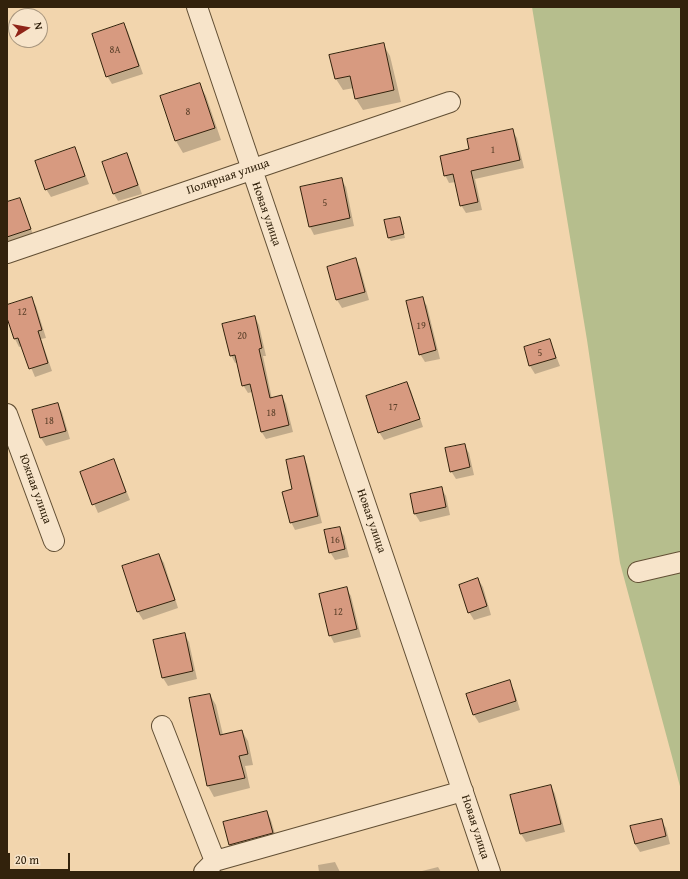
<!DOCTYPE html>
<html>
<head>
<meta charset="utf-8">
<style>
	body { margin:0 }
	#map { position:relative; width:688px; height:879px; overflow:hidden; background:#f2d5ad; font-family:"Gentium Book Plus",serif }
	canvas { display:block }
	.frame { position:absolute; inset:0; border:8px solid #32220c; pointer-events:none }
	.north { position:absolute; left:8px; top:8px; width:40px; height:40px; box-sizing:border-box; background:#f7e4ca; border:1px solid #a8967e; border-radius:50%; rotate:79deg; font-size:11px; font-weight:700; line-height:16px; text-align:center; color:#32220c }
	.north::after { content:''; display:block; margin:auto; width:14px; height:18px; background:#8f2418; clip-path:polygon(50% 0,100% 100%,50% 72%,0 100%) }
	.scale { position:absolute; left:8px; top:853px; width:62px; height:18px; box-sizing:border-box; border:2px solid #32220c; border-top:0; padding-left:5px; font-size:12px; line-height:14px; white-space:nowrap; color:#32220c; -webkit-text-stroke:3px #f7e4ca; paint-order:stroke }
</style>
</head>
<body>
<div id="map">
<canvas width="688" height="879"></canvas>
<div class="frame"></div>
<div class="north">N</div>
<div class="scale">20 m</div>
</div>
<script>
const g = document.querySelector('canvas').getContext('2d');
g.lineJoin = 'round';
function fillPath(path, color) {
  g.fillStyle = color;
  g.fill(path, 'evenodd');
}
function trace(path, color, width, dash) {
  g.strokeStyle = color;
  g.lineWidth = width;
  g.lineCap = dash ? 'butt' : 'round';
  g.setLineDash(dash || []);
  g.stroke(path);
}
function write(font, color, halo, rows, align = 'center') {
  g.font = font + ' "Gentium Book Plus",serif';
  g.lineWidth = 3;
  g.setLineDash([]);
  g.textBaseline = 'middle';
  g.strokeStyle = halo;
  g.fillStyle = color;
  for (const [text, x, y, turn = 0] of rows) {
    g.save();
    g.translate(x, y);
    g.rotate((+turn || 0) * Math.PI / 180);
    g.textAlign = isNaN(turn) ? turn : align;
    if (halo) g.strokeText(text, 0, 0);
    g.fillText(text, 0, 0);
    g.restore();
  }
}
fillPath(new Path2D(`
	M532,7H681V790L620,563L587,340Z`), '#b6be8d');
fillPath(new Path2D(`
	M124,24L128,32L143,74L112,84L107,76Z
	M383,44L390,56L401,102L363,110L356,99L354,88L343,90L336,79Z
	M199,84L206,96L221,140L183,153L176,141L162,97Z
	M512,130L517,138L524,168L475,179L482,210L466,213L461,205L456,182L449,183L445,175L470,150Z
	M75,149L89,184L51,197L46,189Z
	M127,155L131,163L142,194L118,201L114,194Z
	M341,179L346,187L354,226L314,235L310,227Z
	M20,199L34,237L10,245L7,241V204Z
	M400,218L405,238L391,241L389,238Z
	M356,260L360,268L369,300L342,308L337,300L328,267Z
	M31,298L36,306L46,338L41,339L52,371L35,377L22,346L19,347L15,339L7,315V306Z
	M422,298L427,306L440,359L425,362L420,354Z
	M255,317L259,325L266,356H263L272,399L282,396L286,404L293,432L266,439L261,431L252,392L248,393L243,385L238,362L235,363L231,355Z
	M550,341L560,366L535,374L530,366Z
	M407,383L411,391L423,427L384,440L379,432Z
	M57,404L62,412L70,439L46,446L41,438L34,411Z
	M464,445L469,453L474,475L456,479L451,471Z
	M303,457L307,464L322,523L295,530L291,522L293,490Z
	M114,460L130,500L98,513L81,473Z
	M441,488L446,496L450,515L420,522L415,514Z
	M339,528L344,536L349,557L335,560L330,552Z
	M159,555L164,563L178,608L143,620L138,612Z
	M478,579L483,587L491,615L474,620L469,612Z
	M346,588L351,596L361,637L334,643L330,635Z
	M184,634L189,642L197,679L168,686L163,678L154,641Z
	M509,682L514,690L520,710L479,723L474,715L468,695Z
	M210,695L216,705L223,735L242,731L248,741L253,765L245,766L250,788L214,797L208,786L190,699Z
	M551,786L555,794L565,832L526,842L521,834L511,796Z
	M267,812L271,820L277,841L234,853L229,845Z
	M661,820L666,828L670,844L640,852L635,844Z
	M335,862L340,872H319L318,865Z
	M438,867L441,872H418Z`), '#0003');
const building = new Path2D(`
	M124,23L139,66L106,77L92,34Z
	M384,43L394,90L355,99L350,76L335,79L329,55Z
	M200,83L215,128L175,141L160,96Z
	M513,129L520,160L471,171L478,202L460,206L453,174L444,176L440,156L469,149L467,139Z
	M75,147L85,176L45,190L35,161Z
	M127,153L138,185L113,194L102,162Z
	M342,178L350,218L309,227L300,187Z
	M20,198L31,229L7,237V202Z
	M400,217L404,234L388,238L384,220Z
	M356,258L365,292L336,300L327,267Z
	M32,297L42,330L38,331L48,363L29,369L18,338L14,339L7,318V305Z
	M423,297L436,350L419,355L406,301Z
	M255,316L262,348L259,349L270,398L282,395L289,425L261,432L250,384L242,386L235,355L230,356L222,324Z
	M550,339L556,358L529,366L524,347Z
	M407,382L420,419L378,433L366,396Z
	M58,403L66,431L40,438L32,410Z
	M465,444L470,467L450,472L445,448Z
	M304,456L318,516L290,523L282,492L292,489L286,460Z
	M114,459L126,492L92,505L80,472Z
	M442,487L446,507L414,514L410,494Z
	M340,527L345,549L329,553L324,530Z
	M159,554L175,600L137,612L122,566Z
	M478,578L487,606L468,613L459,585Z
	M347,587L357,629L329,636L319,594Z
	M185,633L193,671L162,678L153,640Z
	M510,680L516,701L473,715L466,694Z
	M210,694L220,735L242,730L248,754L239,756L245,778L207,786L189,698Z
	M551,785L561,824L520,834L510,795Z
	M267,811L273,833L229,845L223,822Z
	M662,819L666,836L635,844L630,826Z`);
fillPath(building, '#d79a80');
trace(building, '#32220c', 1);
const minor = new Path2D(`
	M197,7L490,872
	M7,253L450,102
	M7,414L54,541
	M638,572L681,562
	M162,726L215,861
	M204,872L215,861L463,791`);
trace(minor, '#624f34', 22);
trace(minor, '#f7e4ca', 20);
write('10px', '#5b4029', null, [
	["8А",115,50],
	["8",188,112],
	["1",493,150],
	["5",325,203],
	["12",22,312],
	["19",421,326],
	["20",242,336],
	["5",540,353],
	["17",393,407],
	["18",271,413],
	["18",49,421],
	["16",335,540],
	["12",338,612]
]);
write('12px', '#32220c', '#f7e4ca', [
	["Полярная улица",228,177,-19],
	["Новая улица",266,214,71],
	["Южная улица",35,489,70],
	["Новая улица",371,521,71],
	["Новая улица",475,827,72]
]);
</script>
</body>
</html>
